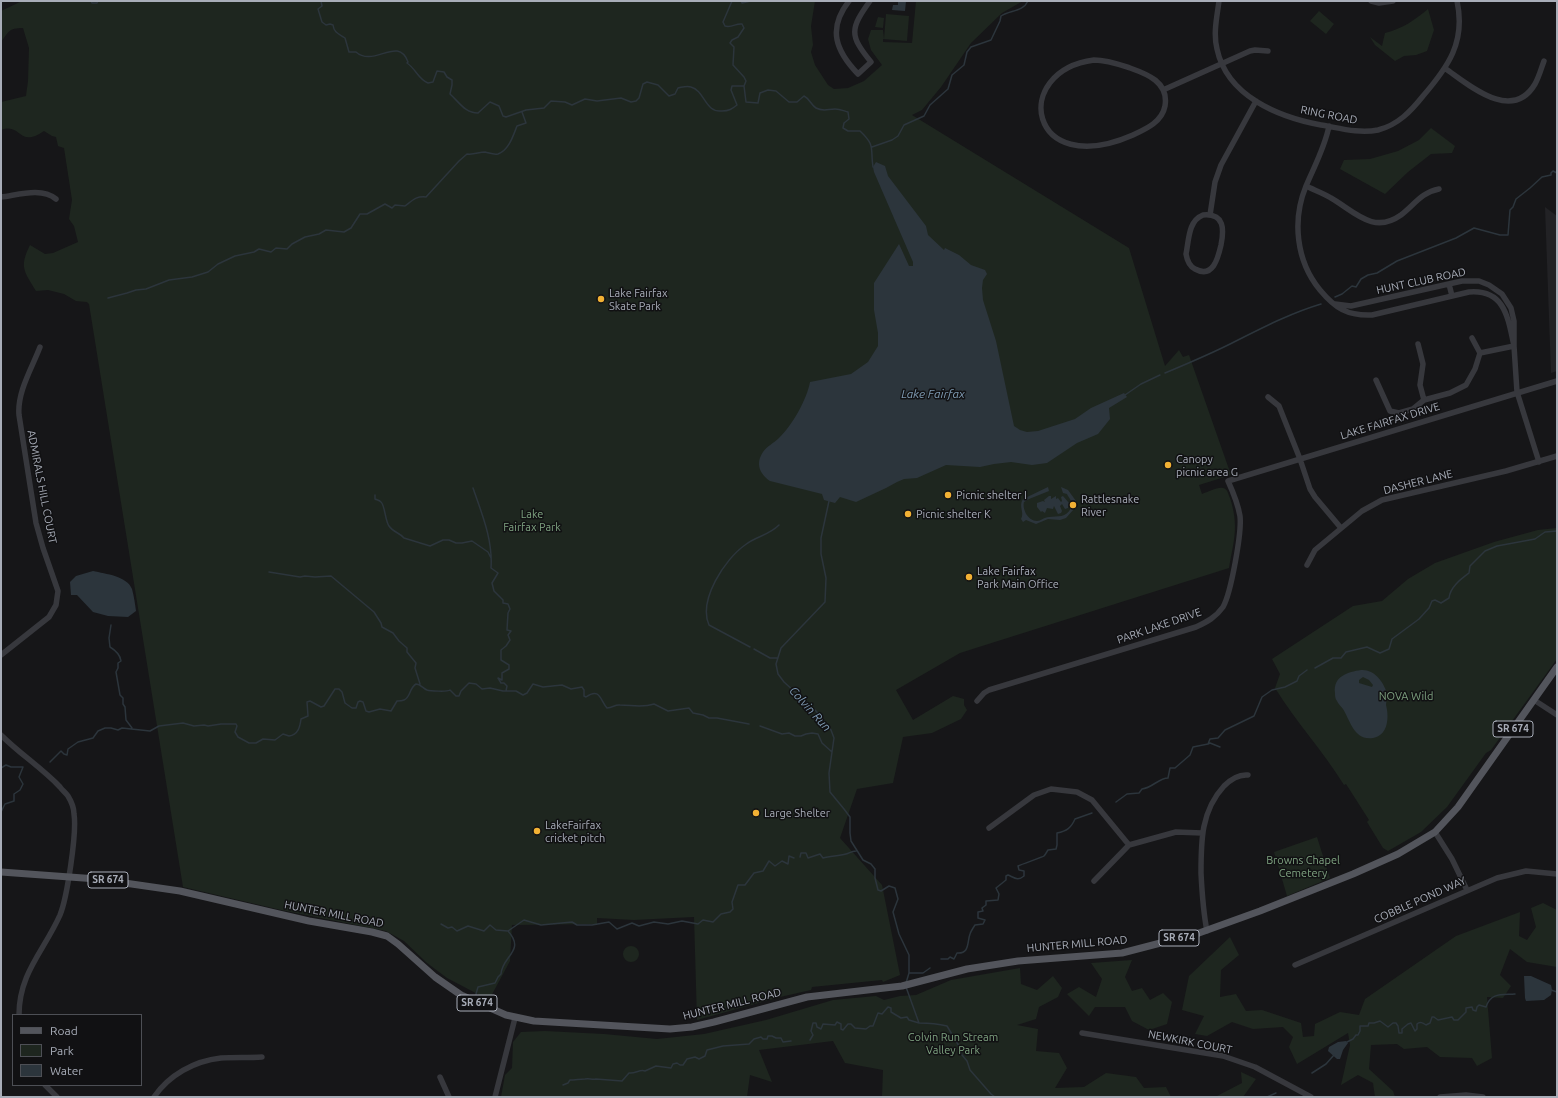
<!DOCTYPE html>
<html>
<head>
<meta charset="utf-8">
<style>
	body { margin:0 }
	#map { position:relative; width:1558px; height:1098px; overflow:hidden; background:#161618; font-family:Ubuntu,sans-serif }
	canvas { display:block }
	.frame { position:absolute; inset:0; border:2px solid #a8adb8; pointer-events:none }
	.legend { position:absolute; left:12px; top:1014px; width:130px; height:72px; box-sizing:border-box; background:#111113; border:1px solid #4d4f55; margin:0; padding:5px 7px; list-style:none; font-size:12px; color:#a8adb8 }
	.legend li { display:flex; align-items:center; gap:8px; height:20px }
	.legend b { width:20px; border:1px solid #4d4f55 }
</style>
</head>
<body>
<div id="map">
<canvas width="1558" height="1098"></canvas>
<div class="frame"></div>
<ul class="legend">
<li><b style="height:5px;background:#53555c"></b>Road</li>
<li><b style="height:11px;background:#1e261f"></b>Park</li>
<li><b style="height:11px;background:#2c353c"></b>Water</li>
</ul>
</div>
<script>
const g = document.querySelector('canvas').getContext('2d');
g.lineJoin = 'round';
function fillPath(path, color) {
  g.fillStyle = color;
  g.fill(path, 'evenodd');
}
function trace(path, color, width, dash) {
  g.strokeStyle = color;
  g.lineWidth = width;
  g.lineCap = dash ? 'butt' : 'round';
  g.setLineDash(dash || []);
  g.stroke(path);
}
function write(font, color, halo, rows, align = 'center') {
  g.font = font + ' Ubuntu,sans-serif';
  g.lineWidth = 3;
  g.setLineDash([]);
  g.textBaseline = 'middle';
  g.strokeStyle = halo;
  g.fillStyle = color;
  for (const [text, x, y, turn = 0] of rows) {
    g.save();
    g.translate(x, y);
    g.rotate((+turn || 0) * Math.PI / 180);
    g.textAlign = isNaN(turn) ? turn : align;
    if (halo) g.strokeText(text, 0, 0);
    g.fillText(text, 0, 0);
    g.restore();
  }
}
fillPath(new Path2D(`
	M1545,207L1557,216V371L1551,373Z`), '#222225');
fillPath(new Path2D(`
	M22,1H815L811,26L813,45L811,52L815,65L828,85L834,89L848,88L864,81L882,65L871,50L868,39L871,30H883L884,39L886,14L909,16L907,41L883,39V42L912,43L916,1H1023L1002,13L971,43L941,87L922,110L912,115L1129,248L1165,366L1179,350L1183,357L1189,355L1231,475L1199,485L1202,494C1208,492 1217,487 1223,488C1228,489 1228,494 1230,498C1239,526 1234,540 1229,568L960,653L896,690L913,720L953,696L964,699V705L967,710L961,719L932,733L903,737L893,783L857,789L840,838L882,885L900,975L883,982L882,980L812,987L811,990L780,997L697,1020L694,917L634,920L597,918V924L512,925L510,961L489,1000L447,978L427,963L404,941L386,931L281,910L183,887L89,304L87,302L76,301L64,294L48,290L36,291C24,271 19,267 30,245L45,254L53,253L78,242L74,226L69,219L72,200L64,148L58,146L56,137L52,136L44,131C18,149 22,122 1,130V102L26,96L28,81L29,48L23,28C8,28 9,32 1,42V11Z
	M1428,9L1434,30L1427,51L1416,55L1404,56L1395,61L1375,45L1370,37L1382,46L1385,33C1402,29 1415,20 1428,9Z
	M1319,11L1334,24L1326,34L1310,21Z
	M878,17L884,18L883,28L875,27Z
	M1431,128L1455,146L1452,153L1431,154L1408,172L1385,194L1340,169L1344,160L1370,159L1398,151L1419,140Z
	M1557,528V659L1491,750L1486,753L1447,807L1421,832L1388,851L1383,848L1367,822L1369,820L1346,784L1344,785C1323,751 1296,722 1275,688L1280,674L1272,659L1353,606L1382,601L1408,579L1435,563L1494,542L1538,530Z
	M1317,837L1330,878L1287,896L1274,852Z
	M1543,903L1557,910V967L1527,962L1510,949L1500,975L1511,986L1503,998L1487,997L1492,1058L1477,1066L1472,1058L1440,1057L1427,1047L1404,1049L1397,1044L1371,1045L1369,1069L1393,1091L1395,1097H1375L1373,1083L1358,1075L1341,1085L1350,1045L1348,1033L1297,1064L1289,1047L1293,1037L1283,1027L1253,1029L1232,1022L1207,1036L1195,1034L1204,1016L1182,1010L1189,976L1230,937L1239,955L1221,970L1220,997L1236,994L1246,1011L1262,1010L1301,1023L1303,1037L1314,1036L1315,1024L1340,1012L1359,1015L1365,999L1456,936L1520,912L1519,936L1527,940L1536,927L1531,908Z
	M623 954a8 8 0 1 1 16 0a8 8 0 1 1-16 0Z
	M1132,960L1125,977L1132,991L1142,988L1150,1000L1163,993L1172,1002L1167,1024L1149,1030L1132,1021L1125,1007H1095L1089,1016L1067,994L1079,987L1096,997L1102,979L1091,963Z
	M1020,968L1021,984L1037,990L1053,976L1062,988L1058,997L1039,1007L1036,1019L1017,1025L1038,1029L1036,1051L1059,1053L1067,1068L1055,1088L1084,1087L1106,1073L1136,1077L1144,1088L1166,1087L1171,1097H882L883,1070L845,1063L833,1041L759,1050L772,1082L750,1075L747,1097H501L505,1075L512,1068L513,1042L521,1032L545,1031L604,1034L657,1039L704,1034L766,1020L833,1000L876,996L884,1000L900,996L916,995L951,980Z
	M1241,1072L1256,1079L1243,1097H1215L1242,1083Z`), '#1e261f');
fillPath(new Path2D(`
	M898,1H906L905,11L892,10L893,5H898Z
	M876,162L885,166L888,176L926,226L928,235L944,250L945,248L959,255L971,265L985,270L987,274L983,280L982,288L983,300L996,341L1014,426L1020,430L1027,432L1038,431L1075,419L1091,408L1124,393L1127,397L1109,408L1110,419L1098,434L1077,443L1047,463L1032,465L1011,462L994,464L980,467L946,465L917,478L904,479L897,482L886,488L856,502L840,497L835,503L824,500L822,494L770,481C760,474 755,464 763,452C767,446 774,443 779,438C792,426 807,399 810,382L851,374L868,362L878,346V333L874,310V283L899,244L909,266H913V262L874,172L873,167Z
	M1048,487L1049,491L1029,499L1024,502C1022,509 1028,521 1037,521C1041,521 1044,517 1049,517C1058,516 1066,518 1071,508C1071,506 1072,504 1071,502C1071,499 1068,497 1067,494L1063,493L1061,487L1068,490L1076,501L1074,509L1066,518L1060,520L1048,519L1036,524L1026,520L1023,522L1021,519C1025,512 1018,507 1023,499Z
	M1049,496H1051V499L1056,496V499L1058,498L1061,502L1062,501L1061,497L1063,496L1069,503L1068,508L1065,509L1062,504L1060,506L1062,511L1061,513L1058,514L1054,506L1053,509L1047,508L1045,513L1042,511L1041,512L1037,507V503L1043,501L1045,502L1044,500Z
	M93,571C106,574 127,576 132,589C134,596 135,604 136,611L128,617L108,616L93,612L77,595H71L70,582L76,576Z
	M1361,670C1374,669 1383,681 1387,693C1388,697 1386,701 1386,705C1389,716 1389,735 1373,738C1354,741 1350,720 1343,709C1341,706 1338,704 1337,701C1335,699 1335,695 1335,693C1333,676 1348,672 1361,670ZM1363,677L1369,680L1373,685L1372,687L1359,683V680Z
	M1524,976H1531L1551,985L1552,990L1551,995L1544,1000L1526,1001L1525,998Z
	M1346,1041L1348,1043L1343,1050L1340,1059H1337L1328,1051L1329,1047L1338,1042Z`), '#2c353c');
trace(new Path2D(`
	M91,1L92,3H97L98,1
	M321,1L322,6L318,9L322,22L326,25L330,24L333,25C334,33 339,34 345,38L349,52H356C374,68 398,35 408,62L407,63C416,69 418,79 428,83L433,82L437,71L444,72L447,77L452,80V85L450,94C459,102 465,113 478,113L490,102L499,106L503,116L506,117L526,110L544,108L551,101L565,102L572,105L585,99L597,101L621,98L631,102L636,101L639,98L643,84L647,82L658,85L669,96L675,94L678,88C681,87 688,86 691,87C705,91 705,113 722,111C729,111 732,109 737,105L731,90L732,86H744
	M732,1L723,22L725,26C732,28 736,23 742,24L744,28L738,37L732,40L730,43L734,47L733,65L744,77L746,81L744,86L746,102L758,103L760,93L768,90L776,91L789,102H797L804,96C810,99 811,105 816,108C823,112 828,109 835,109C840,109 844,111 848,112L849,119L844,123L843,128L848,131H860C876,146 870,148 873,167
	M741,1L742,3L751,1
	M872,147L892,140L898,136L904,125L924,116L930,105L948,89L952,75L964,65L967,52L971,47L991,40L1000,21L1001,16C1010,10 1023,12 1028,1
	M1335,297L1342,294L1352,286L1356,287L1361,279L1368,275L1377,273L1397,261L1456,238L1474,228L1500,235H1508L1510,210L1513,207L1516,199L1530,188L1542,177L1551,175V173L1553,171L1557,173
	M108,298L127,293L136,290L146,289L169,280L192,277L208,272L218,264L235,256L254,252L259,249L271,252L276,248L287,249L292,244L305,237L319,234L326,230L344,232L351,228L360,214H367L385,204L392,208L395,205L405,206C413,200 416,196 426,197L459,161L467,154C474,155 479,152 485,152C490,153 493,155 498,154C509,150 513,136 517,126L526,123L522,112
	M1165,373C1189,363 1213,353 1236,341C1264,327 1291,313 1321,304
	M1125,395L1141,384L1160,375
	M473,488C482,514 493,540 491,568L498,573L492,583L494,591L503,600V603L508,604L510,609L508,613L507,630L511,631L508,635L510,640L506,646L501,650V660L509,665V669L502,673V680L498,678L501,683H504L507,686L506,691
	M375,495V499C377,500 379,500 381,502C385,505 385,521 389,526C393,532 400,533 404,538L430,546L443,540H449L456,543H462L472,541L488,552L491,558
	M829,501L821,538V554L826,578L825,602L781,648L776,664L778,674L784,682L816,711L831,730L834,738L829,773L830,792L844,809L850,817V833L851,841L863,860L871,864L875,869V878L878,890L881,891L889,886L895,888L898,899L893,912L899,934L909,955V973L906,983
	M269,572L300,577L305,576L315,577L331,576L374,612L381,623L382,627L393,633L399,641L407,648V652L416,663L415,668L420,684
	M111,625L109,638L110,647C115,650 120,654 121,661L118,663V668L116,672L120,695L123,698V704L125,707L126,720L132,728
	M750,647L709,625C698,600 725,559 745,545C756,536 768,536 779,525
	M754,649L770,658H778
	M1315,668L1333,658H1341L1346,652L1367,647L1380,653L1389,649L1392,639L1419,619L1429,608L1432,601L1435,600L1441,603L1449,598C1450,587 1461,579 1469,573L1470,566L1485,551L1497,546L1535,539L1545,532L1557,531
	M760,726L782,734L789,733L795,736H801L806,734L812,733L818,734L822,743L832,752
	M1208,744L1210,743L1220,747
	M50,762L61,751L64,754L67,755L68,749L78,742L93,738L98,731L105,728H111L118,730L122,728L150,731L159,726L183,723L194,726L204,725L208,726L221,724H236L237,726L235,732L238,737L249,743H256L263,739L275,740L283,734L289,736C298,735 300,727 301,719L308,716L307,702L310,701L321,707L324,706L335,689H339L342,692L345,703L352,708H356L358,702L360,701L363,702L366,711L369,712L380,709L391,711L397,701C399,701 402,701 404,700C411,697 409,688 416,684C421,684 422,688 427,690C430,691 447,692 450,690L456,696H459L461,691L469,683L476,684L482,689L490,688L503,691H516L523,695L527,693L533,684L543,687L562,685L571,689L582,687L584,690V696L586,697C600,687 600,700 607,708C613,708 615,704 620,705C632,705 642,708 654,704L668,711L689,708L693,713L703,715L709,718H717L749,724
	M1,768L6,765L11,767H23L19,777L23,784L20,790L14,794V801L5,804L1,812
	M1116,802L1127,794L1139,793L1142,789C1152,788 1159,778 1168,778L1170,768H1175L1190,755L1193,747L1208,744L1210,739L1218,738L1225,730L1254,716L1262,697L1272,690L1285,687L1297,681L1299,676L1307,670
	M800,857L801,853H806L808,858L820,854L823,858C830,856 838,856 846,854C850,853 851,851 856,851
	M441,924L448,928L452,927L457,931L468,926L484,931L490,925L496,930L508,931L524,920L541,925L572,922L577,925H592L609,922L617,929L632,923L639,926L654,922L668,924L682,921L698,924L703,920L713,922L721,914L730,912L733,909L732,902L738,885H745L754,873L763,871L769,861L775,866L782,861L788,864L789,856L794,858
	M941,959H948L950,957L954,959L957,953C970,954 967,942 970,934C971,931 973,928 975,925L983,924L985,920L978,918V912L983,911L982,908L986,905V901L998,900L999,894L996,888L1006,880V876L1008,875C1015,878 1018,881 1024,876V871L1019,870L1018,866C1022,864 1043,857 1044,856C1046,854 1046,853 1048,850L1056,849L1057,845V833C1067,831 1071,828 1075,819L1092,813
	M910,973H923L930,968
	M906,987L919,1023C929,1023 939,1024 947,1026L959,1046L962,1055L967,1061L970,1070L991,1094L995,1097
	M1551,990L1557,992
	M476,994L478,987L495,983L498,977L501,974C502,956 526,951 508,931
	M810,1040L813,1035L811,1031L813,1023H816L817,1027L821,1029L823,1024L835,1025L837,1022L841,1024V1029L843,1030L848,1024H851L855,1028L866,1029L870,1026H873L878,1013L882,1014L888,1007L891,1008V1012L901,1018L907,1017L909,1020L919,1023
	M1347,1042L1353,1039L1356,1035H1358L1360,1031V1026H1368L1369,1023H1374L1380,1021L1388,1027L1393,1023H1396L1398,1026L1399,1033H1402V1029L1408,1024L1411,1023L1415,1031L1417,1029V1024C1420,1021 1423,1023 1426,1025L1430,1023L1432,1017H1434L1438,1020L1452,1017L1454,1020H1458L1466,1012V1008L1472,1007L1473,1010L1476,1011L1477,1007L1479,1005L1486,1007C1491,992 1502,995 1515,994
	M1312,1073L1326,1064L1334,1055
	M563,1085L568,1083L570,1080C575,1080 580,1079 585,1079C590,1078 591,1080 596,1079L622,1081L629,1073C635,1074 640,1069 645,1071L656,1066L671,1068L673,1064L677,1063L680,1065H683L687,1059L695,1057L699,1059L705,1056L707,1050L723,1046L749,1044L754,1039L761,1037L763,1039H767L768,1036H772L776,1038H781L783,1042L791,1041
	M1267,1097L1276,1093`), '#2c353c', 1.5);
trace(new Path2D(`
	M849,1C827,29 836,51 858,74L871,62C849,35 850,29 870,1
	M1219,1C1217,17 1213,33 1217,49C1227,96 1278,117 1321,125C1339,128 1359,134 1378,130C1398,125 1411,111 1423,96C1448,67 1466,42 1457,1
	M1371,1L1379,3L1393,1
	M1094,60C1107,60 1118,64 1130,68C1147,74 1169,82 1165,106C1162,122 1146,129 1133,135C1028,181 1010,71 1094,60Z
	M1446,69C1469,85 1512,123 1535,84C1539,77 1541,69 1544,61
	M1163,90L1250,51L1255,50L1268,51
	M1329,126C1325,147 1314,167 1306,186C1292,220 1296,261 1320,290C1335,308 1347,316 1372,315L1469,292C1505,289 1508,318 1514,346
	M1306,186C1314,190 1323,193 1331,198C1354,211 1373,235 1401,215C1414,205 1422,192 1439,189
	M1,197C18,195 41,187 56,199
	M1203,215C1225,213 1224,230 1221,245C1218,258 1213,279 1195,269C1189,266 1187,260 1186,254C1189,240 1188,221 1203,215Z
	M1210,215L1215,182L1221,165L1256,101
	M1449,284L1452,296
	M1335,304L1351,306L1462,281H1479L1489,285L1502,294L1511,308L1514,321V346L1517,392L1539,462
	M1472,338L1480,353
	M1418,344L1423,364L1420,385L1424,400
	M1376,380L1390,411L1399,413L1413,409L1424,400L1450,393L1466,385L1475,369L1480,353L1514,346
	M1268,397L1279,406L1300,459L1310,489L1315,497L1341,528
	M1307,565L1315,550L1362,511L1382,500L1506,471L1557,456
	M1,655L49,617L56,605L58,591L43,548L36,523L19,415C17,392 32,368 40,347
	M1534,700L1557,715
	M977,701L984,693L989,690L1196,627C1207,622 1216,617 1223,607C1231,593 1242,532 1240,516C1238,504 1233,492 1228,481L1557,381
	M1,735C20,754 42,768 60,787C62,790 66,793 68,796C71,801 74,809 74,814C77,833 67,898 60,915C44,951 19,973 19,1015
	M989,828L1034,795L1051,789L1077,792L1092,800L1129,845
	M1435,832L1452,859L1467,890
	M1094,881L1129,845L1176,832L1202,833
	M1207,931C1203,911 1202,893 1201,873C1201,841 1201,811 1224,786C1231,779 1238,774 1248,775
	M1295,965L1497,878L1526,871L1557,874
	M1082,1033L1223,1056L1255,1067L1311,1097
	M440,1077L449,1097
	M45,1085L57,1097
	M154,1097C169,1075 194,1061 221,1058C235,1057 248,1058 262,1057
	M495,1097L515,1018
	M1440,1097L1466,1095L1483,1097`), '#37383d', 5.5);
trace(new Path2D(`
	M1,872L97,879L180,891L309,921L372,932L387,936L398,944L435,977L461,995L506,1015L534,1021L670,1029L692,1027L714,1022L807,997L902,986L967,969L1018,961L1122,953L1199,933L1260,911L1353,874L1398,854L1435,832L1458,807L1557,667`), '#53555c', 7);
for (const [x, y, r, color] of [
	[601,299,4,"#f2b134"],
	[1168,465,4,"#f2b134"],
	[948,495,4,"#f2b134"],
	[1073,505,4,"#f2b134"],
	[908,514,4,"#f2b134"],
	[969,577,4,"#f2b134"],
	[756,813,4,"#f2b134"],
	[537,831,4,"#f2b134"]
]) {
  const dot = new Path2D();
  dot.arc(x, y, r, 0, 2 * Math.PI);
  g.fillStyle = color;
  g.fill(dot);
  trace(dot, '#111113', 1.5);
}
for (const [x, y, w] of [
	[1513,729,40],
	[108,880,40],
	[1179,938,40],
	[477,1003,40]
]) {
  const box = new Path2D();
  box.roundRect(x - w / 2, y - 8, w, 16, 3);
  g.fillStyle = '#111113';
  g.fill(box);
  trace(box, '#a8adb8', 1);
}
write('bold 10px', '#a8adb8', null, [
	["SR 674",1513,729],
	["SR 674",108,880],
	["SR 674",1179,938],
	["SR 674",477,1003]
]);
write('11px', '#a8adb8', '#111113', [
	["RING ROAD",1329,115,11],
	["HUNT CLUB ROAD",1421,281,-12],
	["LAKE FAIRFAX DRIVE",1390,421,-17],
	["DASHER LANE",1418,482,-14],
	["ADMIRALS HILL COURT",42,487,79],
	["PARK LAKE DRIVE",1159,626,-19],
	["COBBLE POND WAY",1420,900,-24],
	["HUNTER MILL ROAD",334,914,11],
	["HUNTER MILL ROAD",1077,944,-5],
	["HUNTER MILL ROAD",732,1004,-14],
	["NEWKIRK COURT",1190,1042,11]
]);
write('11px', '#a8adb8', '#111113', [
	["Lake Fairfax",609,293],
	["Skate Park",609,306],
	["Canopy",1176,459],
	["picnic area G",1176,472],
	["Picnic shelter I",956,495],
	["Rattlesnake",1081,499],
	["River",1081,512],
	["Picnic shelter K",916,514],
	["Lake Fairfax",977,571],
	["Park Main Office",977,584],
	["Large Shelter",764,813],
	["LakeFairfax",545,825],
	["cricket pitch",545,838]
], 'left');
write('11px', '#7fa381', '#111113', [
	["Lake",532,514],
	["Fairfax Park",532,527],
	["NOVA Wild",1406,696],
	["Browns Chapel",1303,860],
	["Cemetery",1303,873],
	["Colvin Run Stream",953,1037],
	["Valley Park",953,1050]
]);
write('italic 12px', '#7f9bb3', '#111113', [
	["Lake Fairfax",933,394],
	["Colvin Run",810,709,48]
]);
</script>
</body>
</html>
